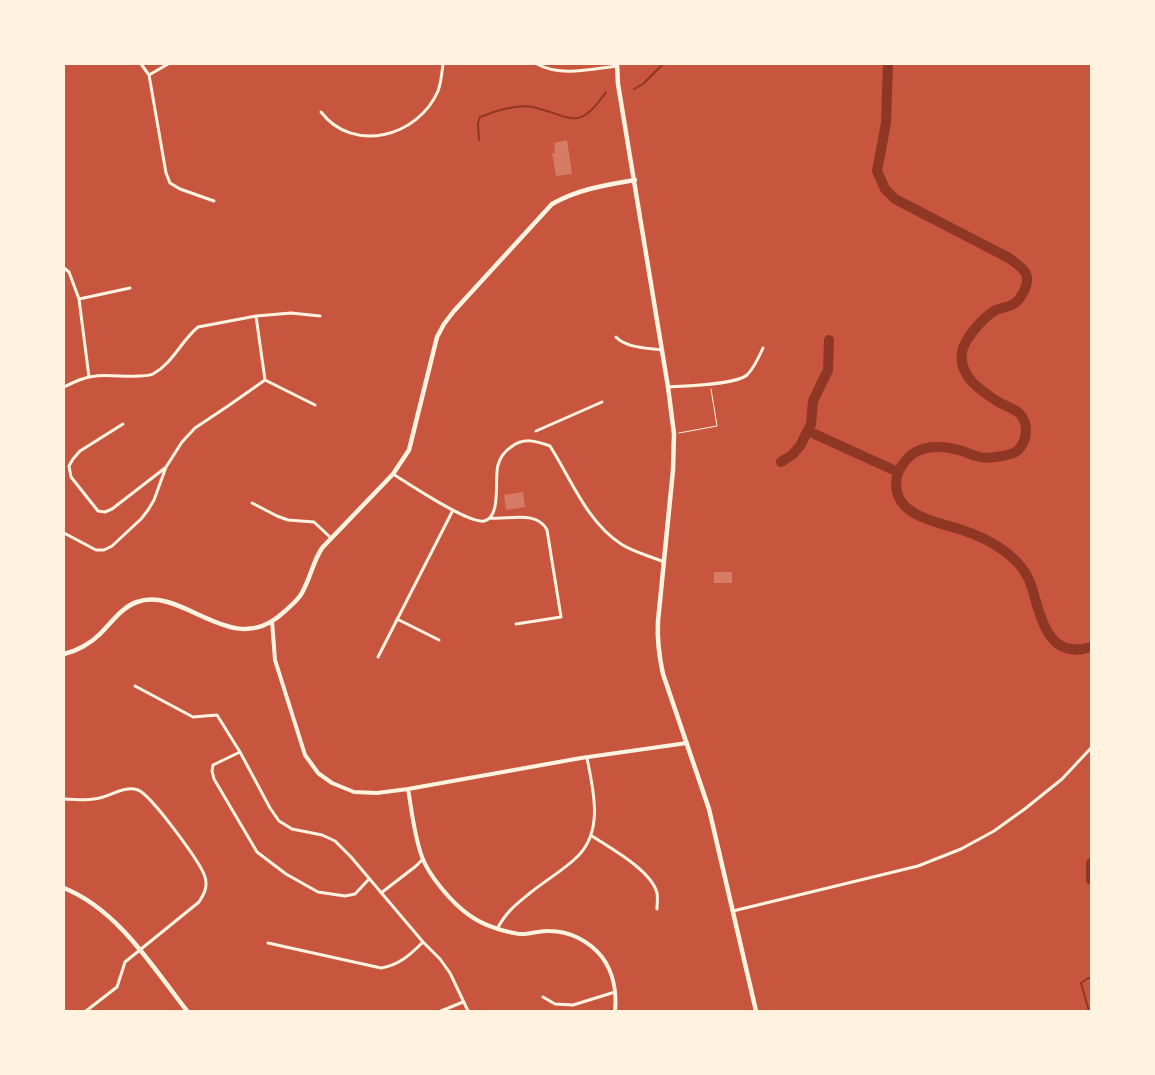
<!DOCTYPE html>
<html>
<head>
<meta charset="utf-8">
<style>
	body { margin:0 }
	#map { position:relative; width:1155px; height:1075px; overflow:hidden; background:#c8553d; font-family:Overpass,sans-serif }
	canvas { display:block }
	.frame { position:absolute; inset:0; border:65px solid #fff3e0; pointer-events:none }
</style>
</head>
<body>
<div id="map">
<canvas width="1155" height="1075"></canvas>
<div class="frame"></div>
</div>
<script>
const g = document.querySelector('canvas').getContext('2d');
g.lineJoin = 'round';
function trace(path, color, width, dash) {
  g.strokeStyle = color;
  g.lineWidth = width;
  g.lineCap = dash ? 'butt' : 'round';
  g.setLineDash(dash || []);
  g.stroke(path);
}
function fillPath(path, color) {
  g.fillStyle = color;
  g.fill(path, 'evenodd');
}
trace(new Path2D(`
	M634,89L643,84L663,64
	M479,140L478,123L480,117C495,111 517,104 533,107C572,116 578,133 606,92
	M1089,1011L1081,983L1088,978H1091`), '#8f3625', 2);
trace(new Path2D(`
	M888,64L886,123L877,171L885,189L895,199L1009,258C1022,268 1033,273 1024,291C1022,295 1019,300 1015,303C1009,308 1000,307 994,311C983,318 964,339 962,352C958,376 982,392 1000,403C1007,406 1015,409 1020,414C1029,424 1027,440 1019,449C1015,454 1008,455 1002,456C994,457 987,459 980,457C973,456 968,453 962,451C943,445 919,444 906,460C900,467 896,475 896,484C896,517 939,522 962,530C988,538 1022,557 1031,585C1041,616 1047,661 1091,647
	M808,431L898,472
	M781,462L792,455L800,446L811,424L813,401L828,370L829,340
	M1091,863V880`), '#8f3625', 10);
fillPath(new Path2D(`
	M567,140L572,174L556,176L552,153H555L554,143Z
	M523,492L525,507L506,510L504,495Z
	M714,572H732V583H714Z`), '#d67c66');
trace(new Path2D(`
	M679,433L717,426L711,389`), '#fff3e0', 1);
trace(new Path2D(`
	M141,64L149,75L166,173L170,183L180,189L214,201
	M537,64C560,77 592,69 617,66
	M149,75L168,64
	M321,112C353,154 418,137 438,91C441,83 442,72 443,64
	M64,268L69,272L79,299L89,377
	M79,299L130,288
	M256,316L265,380
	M616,337C626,348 648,348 662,350
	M265,380L315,405
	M64,387C74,382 84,377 96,376C109,374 144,379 153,374C173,363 181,341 198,327L256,316L291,313L320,316
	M668,387C685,386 735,385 747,375C754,368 759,357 763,348
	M123,424L80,451L73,459L69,466L71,477L98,511L105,512L112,509L165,468
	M536,431L602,402
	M393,474C409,484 468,524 484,521C502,517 494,478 498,465C500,458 505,451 511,447C524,437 536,441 550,446C571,479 587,522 621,544C633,552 650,556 664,562
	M252,503L277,516L288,520L314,522L331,538
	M490,518C509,520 537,510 547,530L561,617L516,624
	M64,533L96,550H104L112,546L141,519L148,510L154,500L166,467L182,442L195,428L228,406L265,380
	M397,619L439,640
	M378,657L453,510
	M135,686L193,717L217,715L240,752L270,808L279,821L292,829L322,835L335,841L351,857L423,942L440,959L450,973L468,1011
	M240,752L213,765L212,771L214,779L257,852L286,874L318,892L345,896L355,894L369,879
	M64,799C74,799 84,801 94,799C109,798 123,785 138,790C151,795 201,863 205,877C208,887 204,894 199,902L125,962L117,987L86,1011
	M592,836C610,848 651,870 657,893C658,898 657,904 657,909
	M381,893L416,866L423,859
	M733,911L918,866L961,849L994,831L1026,808L1062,779L1091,748
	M497,929C507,911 514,906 530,893C546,880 564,870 578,856C604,830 593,789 587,758
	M268,943L381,968C399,965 410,955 423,942
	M543,997L555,1004L573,1005L615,992
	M441,1011L463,1002`), '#fff3e0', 3);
trace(new Path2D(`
	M272,621L275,660L305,755L318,773L332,783L354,792L377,793L408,789L581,758L687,743
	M408,789C412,812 414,835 422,857C429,876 452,903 469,915C484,926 502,931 519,934C529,935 539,930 549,931C570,931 589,941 602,957C613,972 617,992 615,1011`), '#fff3e0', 4);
trace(new Path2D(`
	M64,888C118,910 152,966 187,1011`), '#fff3e0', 4.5);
trace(new Path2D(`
	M617,64L618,84L668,387L674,434L673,470L658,621C657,639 659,656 663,674L709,809L756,1011
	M64,654C77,651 91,643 100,634C111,623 122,607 137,602C182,586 229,656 278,617C285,611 294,604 300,596C310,581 312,563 322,548L393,474L409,450L437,337L444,324L454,311L552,204C578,189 606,185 635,180`), '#fff3e0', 4.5);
</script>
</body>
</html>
